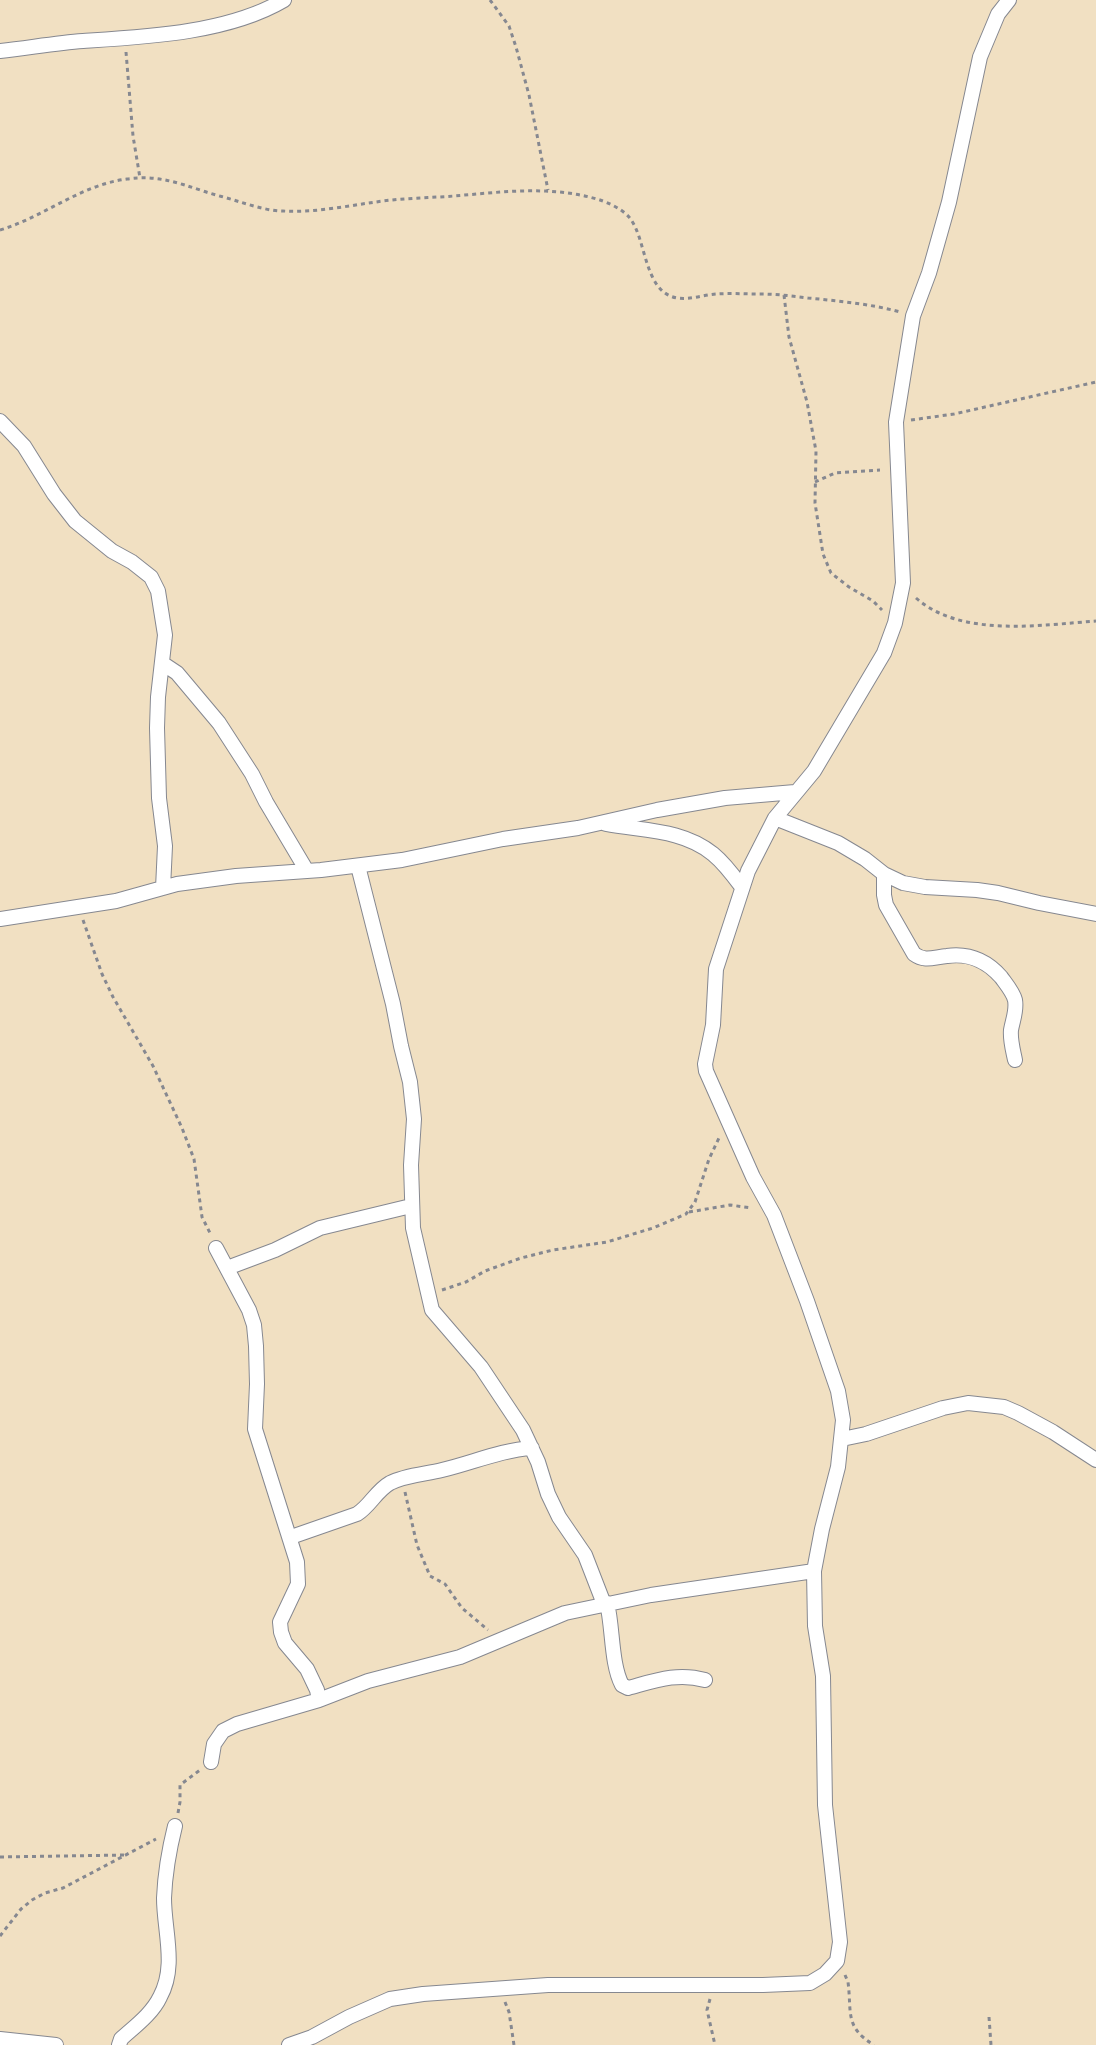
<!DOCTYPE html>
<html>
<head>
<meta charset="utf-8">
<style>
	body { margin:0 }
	canvas { display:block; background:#f1e0c2 }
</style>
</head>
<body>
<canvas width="1096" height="2045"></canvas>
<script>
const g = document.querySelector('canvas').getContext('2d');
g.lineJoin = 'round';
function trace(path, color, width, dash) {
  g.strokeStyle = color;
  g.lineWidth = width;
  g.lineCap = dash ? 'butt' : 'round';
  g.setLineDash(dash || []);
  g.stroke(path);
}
const minor = new Path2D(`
	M0,51C28,48 56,43 83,41C146,37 228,33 284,0
	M0,421L24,446L54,494L75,521L112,551L132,562L151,577L158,591L165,635L158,697L157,728L159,798L165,846L163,888
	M162,663L177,673L219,723L252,774L266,802L307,871
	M775,818L838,843L865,859L884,874L903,883L925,887L977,890L998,893L1039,903L1096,914
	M606,824C642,831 683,829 713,854C724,863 733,875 741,886
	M358,866L393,1004L401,1046L410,1082L414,1119L411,1165L413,1228L432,1310L481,1367L523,1430L538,1462L548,1494L559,1517L585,1555L604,1604
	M884,874V895L886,905L914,954C925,962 934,957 947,956C969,953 986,960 1001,977C1006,984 1013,992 1015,1000C1017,1010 1013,1019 1011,1030C1010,1040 1013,1050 1015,1060
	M0,919L116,901L177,884L236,876L321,870L402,860L503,839L578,828L657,810L725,798L795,792
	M216,1248L249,1310L254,1325L256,1346L257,1384L255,1429L297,1562L298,1584L280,1622L281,1632L285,1643L307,1669L317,1690L319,1700
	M227,1268L275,1250L320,1228L411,1206
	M842,1439L866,1434L943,1408L968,1403L1004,1407L1018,1413L1053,1432L1096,1460
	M291,1537L357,1514C370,1506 376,1491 390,1483C405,1475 426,1474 442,1470C472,1463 501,1450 532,1448
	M607,1603C613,1628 611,1664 622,1685L628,1688C654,1681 677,1672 705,1680
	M211,1762L214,1744L223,1731L237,1724L319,1700L368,1681L460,1657L565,1613L651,1595L814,1571
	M0,2039L56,2045
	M119,2045L121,2039C134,2027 152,2014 160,1997C177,1966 164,1931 164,1898C165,1874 169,1850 175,1826
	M289,2045L312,2037L349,2017L390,1999L423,1994L548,1985H763L810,1983L825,1974L837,1961L840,1942L825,1805L823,1676L815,1626L814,1571L822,1529L838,1467L843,1420L838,1391L807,1301L774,1215L753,1177L706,1071L705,1064L713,1025L716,969L748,871L775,818L814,771L884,653L895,623L903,583L896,422L913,316L929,273L949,202L980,57L998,14L1009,0`);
trace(minor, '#868890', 16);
trace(new Path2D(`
	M490,0L509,26L516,47L529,95L548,190
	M126,52L133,136L140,178
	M0,230C44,217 80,185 127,179C156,175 176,182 203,191C215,195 228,198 240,202C254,206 269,211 283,211C314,213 346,206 376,202C402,198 428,198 454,196C502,192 552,185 600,200C609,203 622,209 629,217C647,238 643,292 677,298C690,300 703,295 716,294C730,293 745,294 760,294C776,294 792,296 808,298C839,301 871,304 900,312
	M784,295L789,337L807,402L816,451L815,503L823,554L831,573L849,587L873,601L882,610
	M911,420L954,414L1096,382
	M815,482L835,473L880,470
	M916,598C961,638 1041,625 1096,621
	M83,920L102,974L113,997L153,1066L182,1128L194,1159L202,1217L211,1235
	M689,1212L730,1205L752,1208
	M442,1290L466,1282L485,1271L521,1258L553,1250L607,1242L653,1228L686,1214L695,1202L709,1159L719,1138
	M405,1492L417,1545L430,1576L445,1584L462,1608L488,1630
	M178,1813L180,1802V1785L200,1770
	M0,1857L124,1855
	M0,1936L21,1909L32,1900L45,1893L63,1888L156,1839
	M845,1975L848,1982C852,2012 844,2027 874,2045
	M710,1999L707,2010L715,2045
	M505,2002L509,2012L514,2045
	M989,2017L991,2045`), '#868890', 3, [4, 4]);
trace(minor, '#fff', 14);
</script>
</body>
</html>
